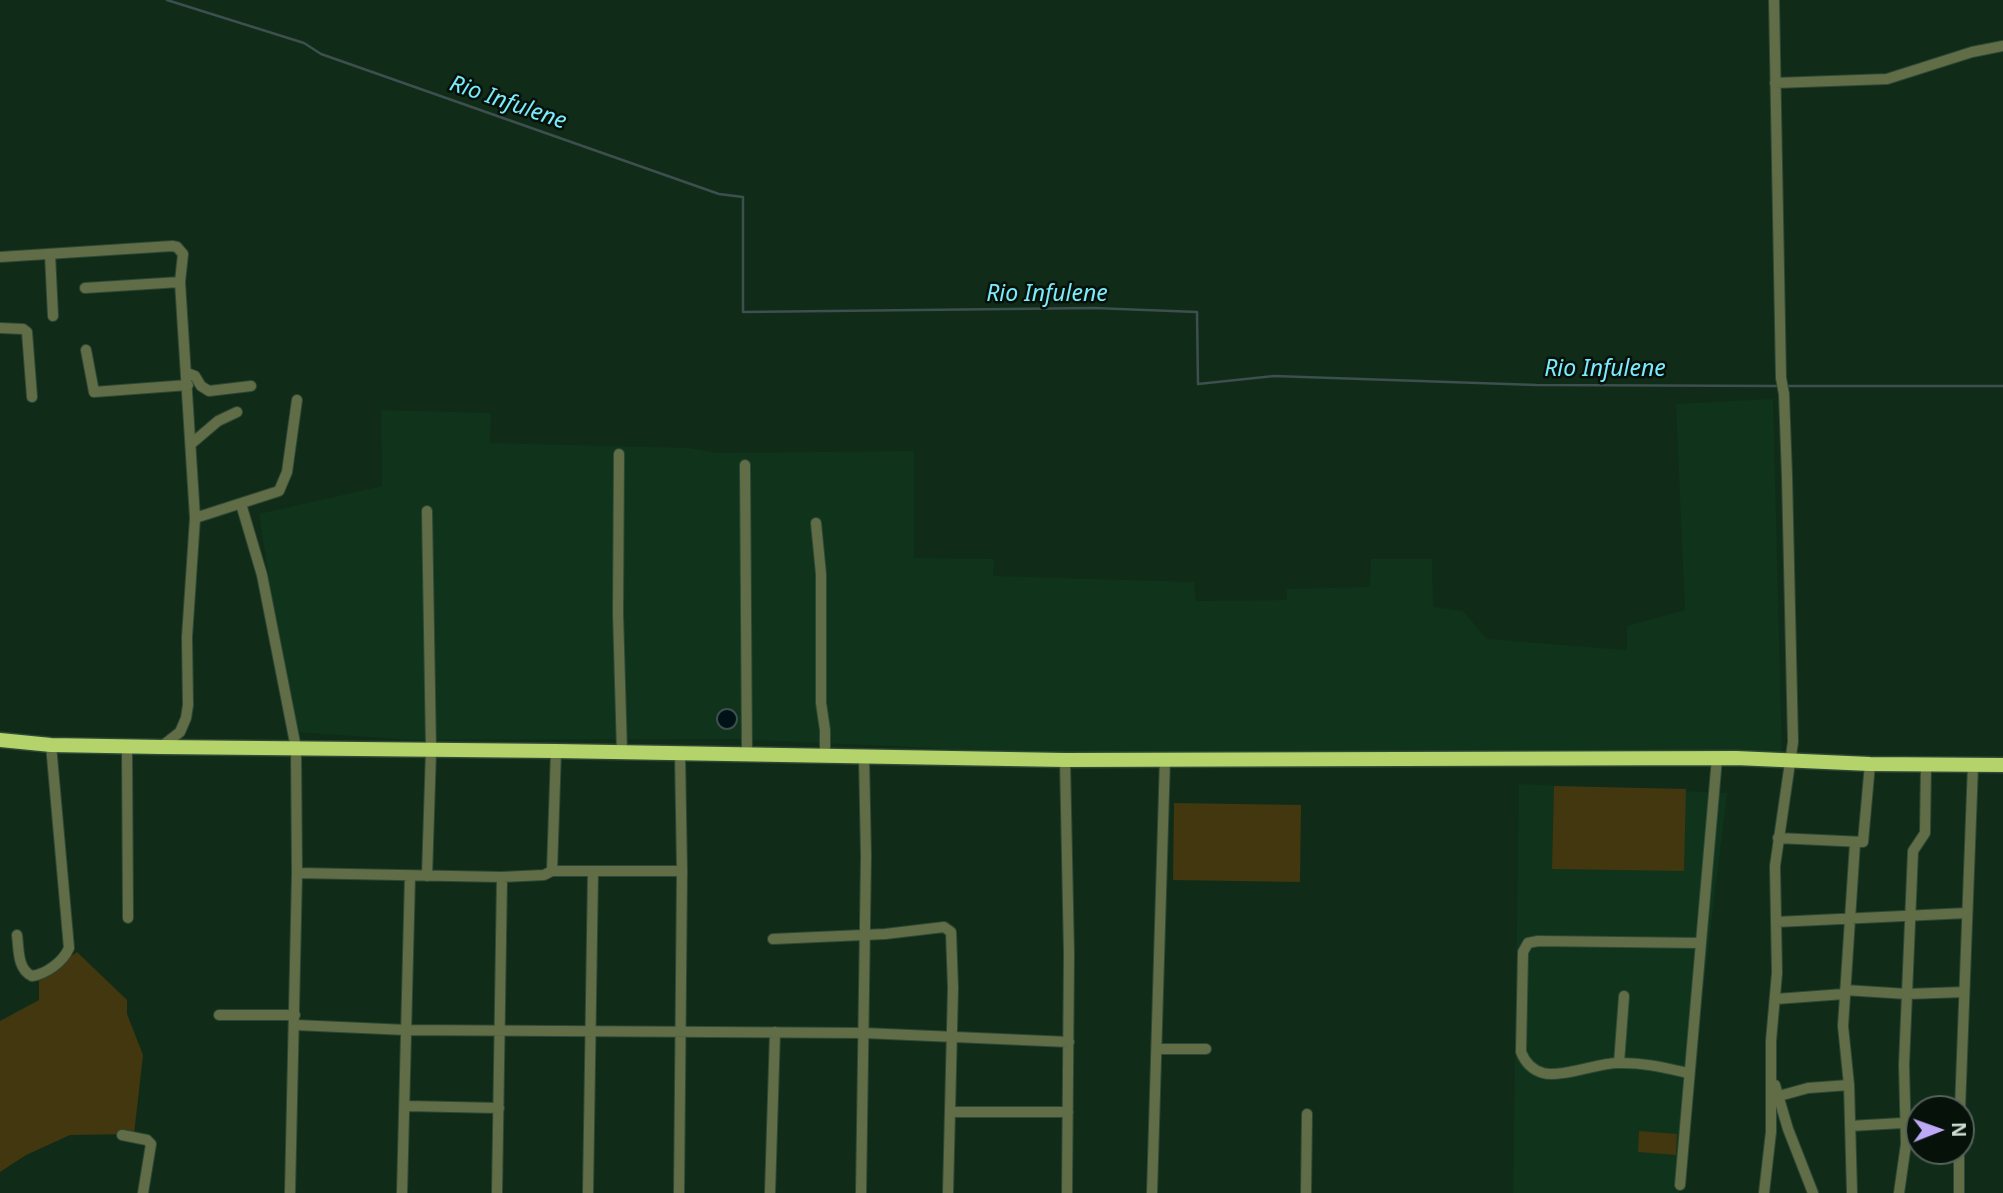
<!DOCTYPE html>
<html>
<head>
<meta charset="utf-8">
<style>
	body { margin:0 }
	#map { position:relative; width:2003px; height:1193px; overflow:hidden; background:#102c19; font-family:"Noto Sans",sans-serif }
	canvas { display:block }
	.north { position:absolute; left:1905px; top:1095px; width:70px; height:70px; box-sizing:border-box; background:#061109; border:2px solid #556258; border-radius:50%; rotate:89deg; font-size:19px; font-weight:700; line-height:28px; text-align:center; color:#ccdccf }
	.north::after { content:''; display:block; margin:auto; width:24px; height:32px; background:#bda9f5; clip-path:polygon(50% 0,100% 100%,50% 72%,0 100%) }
</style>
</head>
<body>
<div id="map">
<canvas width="2003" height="1193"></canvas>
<div class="north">N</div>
</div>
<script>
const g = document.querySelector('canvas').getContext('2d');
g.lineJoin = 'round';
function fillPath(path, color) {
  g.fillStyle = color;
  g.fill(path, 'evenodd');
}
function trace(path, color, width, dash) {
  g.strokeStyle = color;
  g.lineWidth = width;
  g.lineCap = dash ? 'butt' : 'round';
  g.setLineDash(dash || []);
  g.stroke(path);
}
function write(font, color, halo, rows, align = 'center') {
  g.font = font + ' "Noto Sans",sans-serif';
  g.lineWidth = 5;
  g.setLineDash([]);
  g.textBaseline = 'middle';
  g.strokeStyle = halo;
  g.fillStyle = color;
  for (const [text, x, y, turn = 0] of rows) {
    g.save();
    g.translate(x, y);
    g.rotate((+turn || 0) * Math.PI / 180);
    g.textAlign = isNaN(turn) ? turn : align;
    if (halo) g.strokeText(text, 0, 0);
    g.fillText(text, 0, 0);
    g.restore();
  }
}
fillPath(new Path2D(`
	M1773,399L1782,757L1106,756L735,739L412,740L293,732L259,514L382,486L381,410L491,413L490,443L689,448L718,453L914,451V558L994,559L993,576L1194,582L1196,601L1287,600V589L1370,587L1371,559H1432L1433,607L1463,611L1487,639L1627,650V626L1685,610L1676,404Z
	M1519,784L1727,793L1679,1193H1513Z`), '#0f331b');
fillPath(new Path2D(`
	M1554,786L1686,789L1684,871L1552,869Z
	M1174,803L1301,805L1300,882L1173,880Z
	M77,952L127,1000V1014L143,1055L134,1134L70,1135L26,1155L0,1172V1021L39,1000V979Z
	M1639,1131L1677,1134L1676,1155L1638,1152Z`), '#42370f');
const water = new Path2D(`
	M717 719a10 10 0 1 1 20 0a10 10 0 1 1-20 0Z`);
fillPath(water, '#001216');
trace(water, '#3d4f4e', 2);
trace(new Path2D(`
	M167,0L304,43L321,54L719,194L743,197V312L1094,308L1197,312L1198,384L1274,376L1536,385L1779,386
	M1786,386H2003`), '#3d4f4e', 2.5);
const minor = new Path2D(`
	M1775,83L1887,79L1972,52L2003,46
	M50,254L53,316
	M0,257L172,246L177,247L183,254L180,282L195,518L187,637L188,705L186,718L180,732L161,747
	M85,288L180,282
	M0,328L23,329L27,332L32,397
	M86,350L94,392L188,385
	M187,373L195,376L201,386L209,391L251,386
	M191,444L218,421L237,412
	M619,454L618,613L622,753
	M745,465L747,755
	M241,504L262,575L296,748L297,873L290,1193
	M427,511L431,750L427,876
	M195,518L279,491L287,472L297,400
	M816,523L821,574V703L825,730V755
	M127,746L128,918
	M1065,760L1069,954L1067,1193
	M1778,838L1863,842L1870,764
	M552,871L556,751
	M297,873L502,877L544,875L552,871H682
	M1776,922L1967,913
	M17,935C19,949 17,969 32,976C46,974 63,962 69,948L51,745
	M773,939L885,934L944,927L951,932L953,988L948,1193
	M1845,990L1907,994L1964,992
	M1776,999L1844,994
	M219,1015H295
	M295,1025L407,1030L864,1033L1069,1042
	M1157,1049H1206
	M1619,1063L1624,996
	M1688,1073C1666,1068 1642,1062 1618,1063C1598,1063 1560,1078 1543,1073C1532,1070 1525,1062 1521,1052L1523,952L1528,943L1538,941L1700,943
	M1775,1085L1788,1129L1813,1193
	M1779,1096L1808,1088L1849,1085
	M406,1106L499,1108
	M1960,1109L1973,765
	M950,1112H1068
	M1850,1126L1919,1122
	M122,1135L147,1140L151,1144L143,1193
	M1680,1185L1717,758
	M402,1193L410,876
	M497,1193L502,877
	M588,1193L593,871
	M679,1193L682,871L680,754
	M770,1193L775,1032
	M861,1193L866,856L864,757
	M1152,1193L1165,758
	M1306,1193L1307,1114
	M1764,1193L1771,1132V1041L1777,973L1775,866L1793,742L1787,476L1784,394L1781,378L1774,0
	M1852,1193L1849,1085L1843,1026L1855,843
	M1899,1193L1906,1144L1904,1065L1913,851L1925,833L1926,764
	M1959,1193V1151`);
const highway = new Path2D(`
	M0,740L51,745L161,747L556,751L1065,760L1736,758L1870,764L2003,765`);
trace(minor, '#2e4836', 12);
trace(highway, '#2e4836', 17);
trace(minor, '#616d46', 10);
trace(highway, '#b4d36b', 14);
write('italic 23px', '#7bebfe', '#061109', [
	["Rio Infulene",508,103,19],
	["Rio Infulene",1047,294],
	["Rio Infulene",1605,369]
]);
</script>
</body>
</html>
